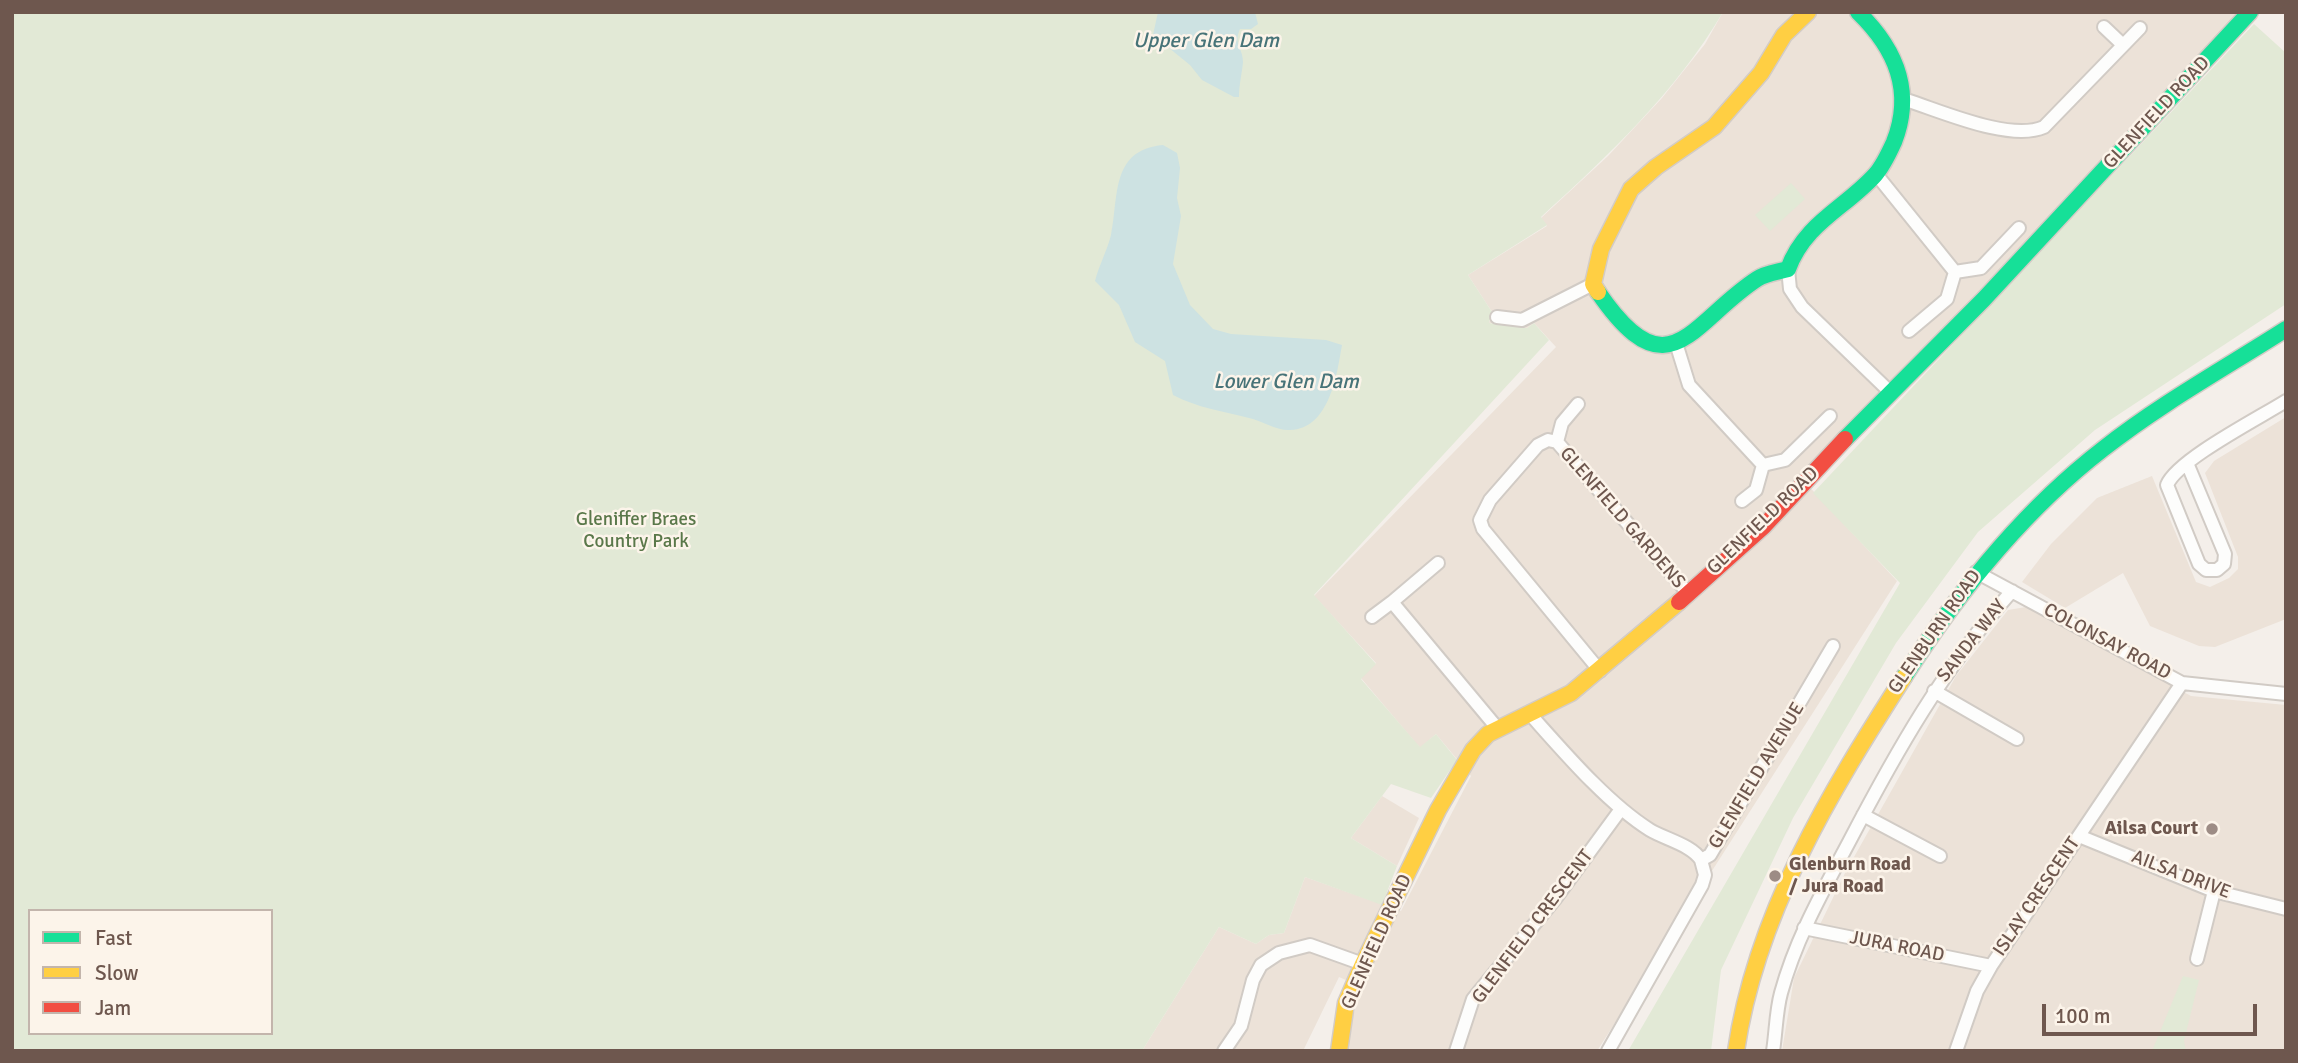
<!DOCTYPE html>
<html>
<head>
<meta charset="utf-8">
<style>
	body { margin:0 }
	#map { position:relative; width:2298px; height:1063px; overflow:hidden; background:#f4efea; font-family:Signika,sans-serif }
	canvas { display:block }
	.frame { position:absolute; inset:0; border:14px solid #6e574e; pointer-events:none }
	.legend { position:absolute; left:28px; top:909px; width:245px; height:126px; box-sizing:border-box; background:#fcf4ea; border:2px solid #c3b5ac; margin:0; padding:9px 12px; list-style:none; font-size:21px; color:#6e574e }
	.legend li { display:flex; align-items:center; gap:14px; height:35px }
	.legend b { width:35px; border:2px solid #c3b5ac }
	.scale { position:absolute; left:2042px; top:1004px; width:215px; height:32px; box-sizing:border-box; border:4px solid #6e574e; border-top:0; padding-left:9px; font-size:21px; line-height:24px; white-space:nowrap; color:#6e574e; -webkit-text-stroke:5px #fcf4ea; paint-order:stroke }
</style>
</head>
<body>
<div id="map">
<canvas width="2298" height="1063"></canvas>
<div class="frame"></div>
<ul class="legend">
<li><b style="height:9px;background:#16e098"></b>Fast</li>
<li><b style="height:9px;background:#ffcf43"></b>Slow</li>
<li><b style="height:9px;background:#f24e42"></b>Jam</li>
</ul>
<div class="scale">100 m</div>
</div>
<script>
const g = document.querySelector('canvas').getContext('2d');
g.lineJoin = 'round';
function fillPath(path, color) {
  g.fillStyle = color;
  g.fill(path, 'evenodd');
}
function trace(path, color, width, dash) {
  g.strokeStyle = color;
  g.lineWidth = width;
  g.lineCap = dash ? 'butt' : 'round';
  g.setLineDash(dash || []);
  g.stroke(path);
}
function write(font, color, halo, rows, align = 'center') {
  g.font = font + ' Signika,sans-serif';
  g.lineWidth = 5;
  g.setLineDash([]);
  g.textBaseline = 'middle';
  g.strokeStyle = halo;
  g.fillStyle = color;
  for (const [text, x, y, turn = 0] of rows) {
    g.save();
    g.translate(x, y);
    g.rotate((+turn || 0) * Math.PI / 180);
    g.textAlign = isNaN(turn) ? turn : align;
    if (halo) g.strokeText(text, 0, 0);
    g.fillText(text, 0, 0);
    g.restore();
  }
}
fillPath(new Path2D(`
	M1723,12H2241L1802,479L1897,581L1597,1051H1347V1035L1362,987L1339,977L1303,1051H1142L1219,927L1256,944L1269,935L1284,933L1305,877L1401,911L1471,776L1436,734L1420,748L1361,678L1376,663L1314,596L1556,347L1534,323L1527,328L1489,323L1492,312L1468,275L1547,226L1541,218L1608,156L1662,98L1705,44Z
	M2286,417V619L2215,647L2199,646L2150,626L2123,573L2065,608L2022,582L2051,544L2097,498L2152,476L2196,582L2210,587L2229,578L2238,569V557L2205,473L2214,461Z
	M2026,607L2191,696L2286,705V1051H1782L1794,978L1845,873L1956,676L2008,610Z
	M1382,796L1419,818L1397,866L1351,838Z`), '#ece2d8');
fillPath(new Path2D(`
	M12,12H1723C1676,92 1609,155 1541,217L1547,225L1468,275L1492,312L1489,323L1527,328L1534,323L1549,340L1314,595L1376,664L1361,679L1420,747L1436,734L1457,760L1431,798L1391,784L1351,838L1397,866L1382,905L1305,877L1284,933L1269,935L1256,944L1219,927L1142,1051H12ZM30,911H271V1033H30Z
	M2254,24L2286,53V304L2095,430L1978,532L1896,643L1793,818L1721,970L1711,1051H1628L1900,583L1813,493Z
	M1791,183L1805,199L1770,231L1755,215Z
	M2183,976L2199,980L2184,1041L2186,1051H2152Z`), '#e2e9d6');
fillPath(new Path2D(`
	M1158,12H1255L1258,24L1251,29H1240C1233,44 1243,48 1243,62C1242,73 1239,85 1239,97H1234L1202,80L1190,65L1153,35Z
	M1163,145L1177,153L1180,168L1177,198L1181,216L1173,264L1190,305L1213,329L1231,334L1326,340L1342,345C1337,373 1330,429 1290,430C1277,431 1262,421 1249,418C1222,411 1198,408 1173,395L1165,361L1135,342L1119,305L1095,281C1099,265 1107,251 1111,235C1119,197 1110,150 1163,145Z`), '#cde2e2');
const street = new Path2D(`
	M2104,27L2123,45
	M1906,100C1941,111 2010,142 2044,127L2140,28
	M1876,174L1955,272
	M1788,269L1790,289L1802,307L1889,391
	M1497,317L1522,320L1593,284
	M1909,331L1947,299L1955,272L1981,268L2019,228
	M1676,343L1689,385L1763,465
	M1557,442L1562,423L1578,404
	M2187,463L2225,554L2224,564L2217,570H2206L2199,564L2167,485C2177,460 2259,418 2286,401
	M1742,501L1756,490L1763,465L1785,460L1830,416
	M1976,572L2182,683L2286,694
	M1392,602L1438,563
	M1372,617L1392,602L1498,729
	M1600,671L1483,529L1480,520L1490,500L1538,445L1548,440L1557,442L1688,593
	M1934,691L2017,739
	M1529,713C1563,751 1607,803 1650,830C1665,839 1692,845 1701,860
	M1863,815L1940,856
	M2079,836L2214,891L2286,909
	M1804,928L1991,966
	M2197,959L2214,891
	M1224,1051L1241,1026L1253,980L1261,965L1279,953L1310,945L1363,964
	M1456,1051L1473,999L1555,899L1621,809
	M1608,1051L1702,885L1705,875L1701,860L1710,855L1833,646
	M1773,1051C1776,1032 1776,1011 1781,993C1796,938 1823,891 1849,842C1896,752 1944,667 2012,591
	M1956,1051L1977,991L1991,966L2182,683`);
const fast = new Path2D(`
	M1598,292C1669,396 1691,322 1757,279C1766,273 1778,272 1788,269C1805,223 1844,209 1875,175C1883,166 1889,153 1894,142C1914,91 1896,49 1858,12
	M1845,439L1984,299L2250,12
	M1904,677C1958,592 2023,511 2103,449C2160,404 2225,368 2286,329`);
const slow = new Path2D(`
	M1598,292L1593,284L1601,249L1631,189L1656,167L1714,127L1761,73L1784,35L1808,12
	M1339,1051L1346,1003L1363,964L1438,810L1473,750L1488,734L1571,693L1679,602
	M1736,1051C1756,914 1830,792 1904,677`);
const jam = new Path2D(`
	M1679,602L1763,527L1845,439`);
trace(street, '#d1cbc5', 16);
trace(fast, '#d3ccc6', 19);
trace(slow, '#d3ccc6', 19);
trace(jam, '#d3ccc6', 19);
trace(street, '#fdfdfc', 12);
trace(fast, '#16e098', 16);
trace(slow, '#ffcf43', 16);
trace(jam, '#f24e42', 16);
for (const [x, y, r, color] of [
	[2212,829,7,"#9d8c85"],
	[1775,876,7,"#9d8c85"]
]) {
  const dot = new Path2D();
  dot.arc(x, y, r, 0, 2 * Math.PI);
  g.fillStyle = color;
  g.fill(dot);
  trace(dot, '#fcf4ea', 2.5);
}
write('19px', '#6e574e', '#fcf4ea', [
	["GLENFIELD ROAD",2157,113,-47],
	["GLENFIELD GARDENS",1622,518,49],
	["GLENFIELD ROAD",1763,521,-44],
	["GLENBURN ROAD",1935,632,-55],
	["SANDA WAY",1972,641,-52],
	["COLONSAY ROAD",2107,642,28],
	["GLENFIELD AVENUE",1757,776,-59],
	["AILSA DRIVE",2181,875,21],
	["ISLAY CRESCENT",2037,897,-56],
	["GLENFIELD CRESCENT",1533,927,-53],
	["GLENFIELD ROAD",1377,942,-66],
	["JURA ROAD",1897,947,11]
]);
write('19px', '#5a784a', '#fcf4ea', [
	["Gleniffer Braes",636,520],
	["Country Park",636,542]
]);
write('bold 19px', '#6e574e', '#fcf4ea', [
	["Ailsa Court",2198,829],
	["Glenburn Road",1789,865,"left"],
	["/ Jura Road",1789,887,"left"]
], 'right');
write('italic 21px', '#477378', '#fcf4ea', [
	["Upper Glen Dam",1206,41],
	["Lower Glen Dam",1286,382]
]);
</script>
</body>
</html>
